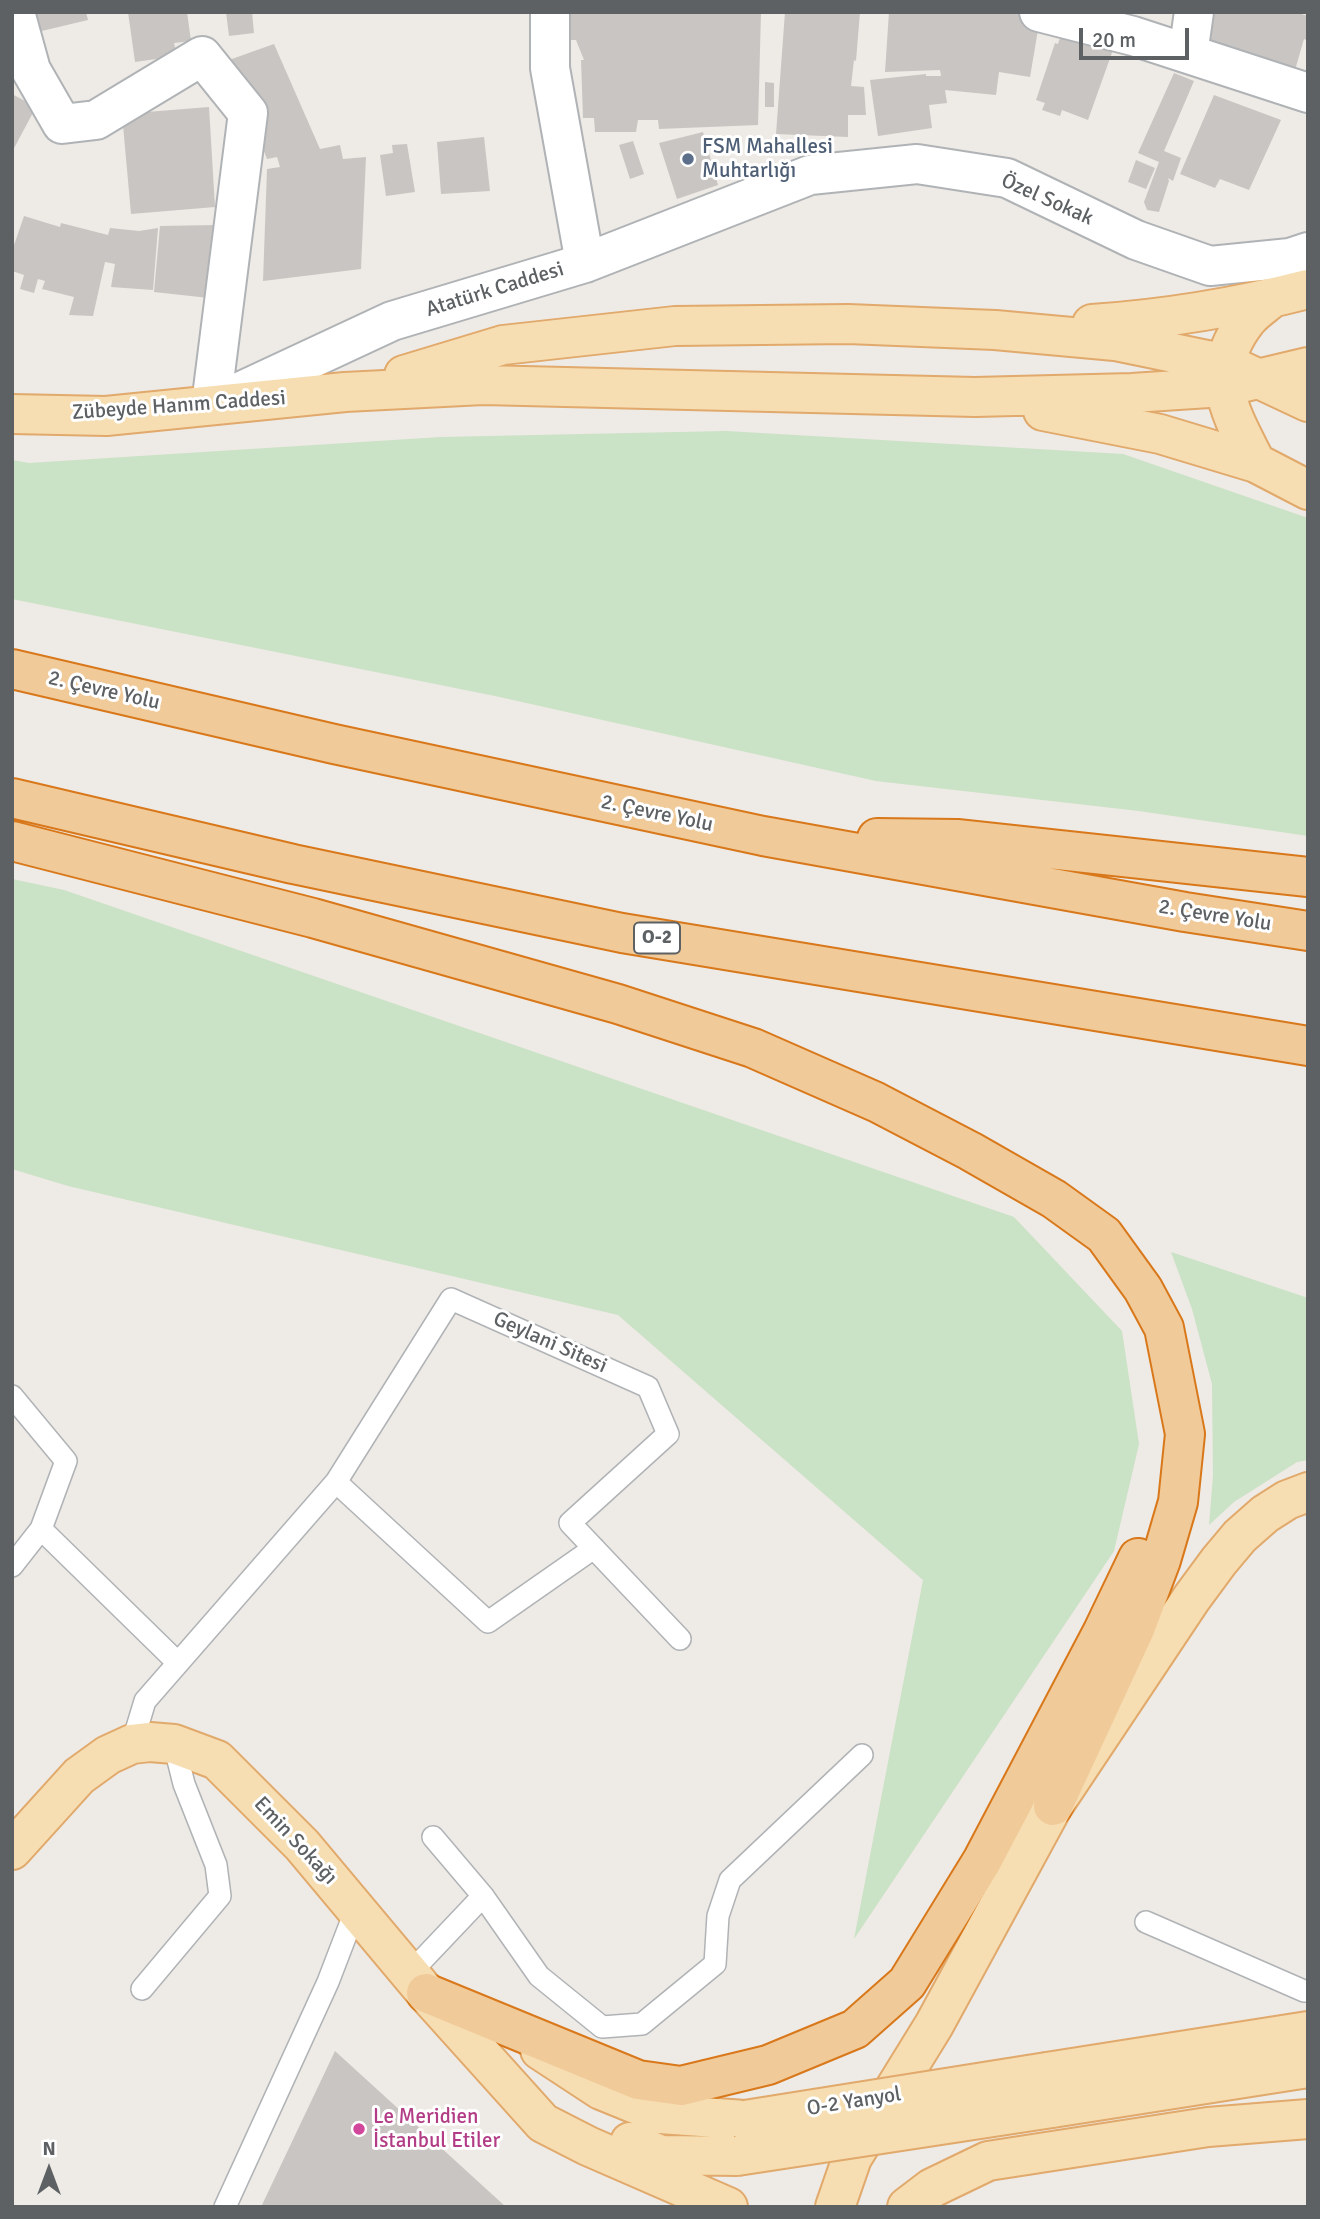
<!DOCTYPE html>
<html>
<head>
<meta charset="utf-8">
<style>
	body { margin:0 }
	#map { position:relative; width:1320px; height:2219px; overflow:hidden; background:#eeeae5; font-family:Signika,sans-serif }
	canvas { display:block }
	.frame { position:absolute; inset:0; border:14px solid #5d6164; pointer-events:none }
	.north { position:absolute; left:14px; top:2135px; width:70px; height:70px; -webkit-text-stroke:5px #fff; paint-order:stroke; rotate:0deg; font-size:19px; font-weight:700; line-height:28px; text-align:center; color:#5d6164 }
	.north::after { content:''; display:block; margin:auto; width:24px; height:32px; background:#5d6164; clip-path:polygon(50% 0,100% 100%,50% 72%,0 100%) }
	.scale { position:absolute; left:1079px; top:28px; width:110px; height:32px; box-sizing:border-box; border:4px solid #5d6164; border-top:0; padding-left:9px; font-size:21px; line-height:24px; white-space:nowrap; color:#5d6164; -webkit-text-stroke:5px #fff; paint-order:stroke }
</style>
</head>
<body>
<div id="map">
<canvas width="1320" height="2219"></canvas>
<div class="frame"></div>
<div class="north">N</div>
<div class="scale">20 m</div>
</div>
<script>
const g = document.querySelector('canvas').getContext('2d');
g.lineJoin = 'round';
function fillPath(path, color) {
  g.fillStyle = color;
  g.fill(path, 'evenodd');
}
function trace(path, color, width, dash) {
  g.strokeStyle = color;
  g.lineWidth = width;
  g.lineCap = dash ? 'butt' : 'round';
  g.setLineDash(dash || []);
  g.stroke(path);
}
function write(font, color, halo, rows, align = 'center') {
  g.font = font + ' Signika,sans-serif';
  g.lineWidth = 6;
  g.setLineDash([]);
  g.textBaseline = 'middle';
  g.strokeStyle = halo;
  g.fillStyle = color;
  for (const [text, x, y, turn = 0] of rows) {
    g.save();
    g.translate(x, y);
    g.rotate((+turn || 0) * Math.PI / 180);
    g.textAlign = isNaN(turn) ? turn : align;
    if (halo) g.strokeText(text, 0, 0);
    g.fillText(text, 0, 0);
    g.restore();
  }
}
fillPath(new Path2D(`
	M726,431L1123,454L1308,518V836L1139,811L876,781L495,696L12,599V460L29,463L441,437Z
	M12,879L64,890L1014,1217L1122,1331L1139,1444L1114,1551L854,1939L923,1580L618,1315L68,1186L12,1169Z
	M1171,1252L1308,1298V1460L1297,1462L1234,1502L1209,1525L1213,1476L1212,1384L1192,1309Z`), '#cae2c5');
fillPath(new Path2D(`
	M25,12H86L88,20L29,34Z
	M128,12H187L191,41L174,43L177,56L135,62Z
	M226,12H252L254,33L229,36Z
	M571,12H761L758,125L659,129L658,120H638L636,132H595L594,118H583L581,60H584L576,40H570Z
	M785,12H860L856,61L854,60L851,86L864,87L866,115H848V137L776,134Z
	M889,12H1007L1040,18L1030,77L999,72L996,95L945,90L947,103L929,105L932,128L878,136L870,80L926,74V76H941L940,70L885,72Z
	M1214,12H1294L1308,16L1306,40L1304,39L1291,84L1207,42Z
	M1063,28L1114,47L1088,120L1062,110L1060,116L1042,110L1045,103L1036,100L1055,43L1058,44Z
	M274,44L320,149L340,145L343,159L366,157L361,269L263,281L267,169L280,167L277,157L267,159L229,60Z
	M1174,73L1194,81L1164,151L1181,158L1173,181L1168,178L1169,181L1159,212L1147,210L1144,202L1159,162L1138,153Z
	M765,82L774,83V107H765Z
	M12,94L36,107L12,152Z
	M1214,95L1281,120L1249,190L1220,179L1215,188L1180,174Z
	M209,107L215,207L131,214L122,114Z
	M703,132L718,185L677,199L659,143Z
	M484,137L490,191L441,194L437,142Z
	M633,141L644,174L630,179L619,145Z
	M407,144L415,192L386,196L380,155L393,153L392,145Z
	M1136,160L1155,168L1146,189L1128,182Z
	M24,216L60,227L61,223L108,235L110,228L139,231L158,228L153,290L111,287L115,264L105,262L93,316L69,315L74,297L42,289L45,281L38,279L34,293L20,289L24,275L12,271V251Z
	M216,225L209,298L154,292L160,226Z
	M335,2051L506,2207H261Z`), '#c9c5c2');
const lane = new Path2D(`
	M12,1396L66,1461L41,1529L12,1566
	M336,1482L488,1622L594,1548
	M41,1529L178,1663
	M132,1744L145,1701L336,1482L451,1299L648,1387L668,1434L570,1523L680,1639
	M433,1837L483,1896L539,1976L602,2027L642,2024L715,1964L718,1916L730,1880L862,1755
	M1146,1922L1304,1991H1308
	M409,1974L483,1896
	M142,1989L220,1896L216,1865L184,1784L174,1744
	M225,2207L328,1982L356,1909`);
const street = new Path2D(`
	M15,12L31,70L62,124L96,120L202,56L248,113L211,405
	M550,12V68L585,263
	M1039,12L1133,36L1308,93
	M1188,54L1194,12
	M216,403L392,321L585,263L810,175L917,164L1007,178L1136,240L1210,266L1290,258L1308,252`);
const primary = new Path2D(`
	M1092,324C1165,319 1238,307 1308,289
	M404,375L503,345L675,326L848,324L995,330L1115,341L1227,364L1308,402
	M1043,411L1160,434L1256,463L1308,490
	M12,414L106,416L345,392L483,385L975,397L1132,393L1224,387L1308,367
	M1256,463C1230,412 1205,373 1247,320C1253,312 1264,305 1272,298
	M12,1850L79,1776L108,1755L132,1744L150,1742L174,1744L217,1760L302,1845L426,1993L543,2123L588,2146L728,2207
	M540,2050L601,2090L660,2114L745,2120
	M1047,2072L1308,2031
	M1052,2108L1308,2068
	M630,2142L661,2155L737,2156
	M835,2207L852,2158L934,2025L1053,1806L1191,1599L1219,1561L1240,1536L1265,1514L1287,1500L1308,1492
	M907,2207L932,2188L988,2161L1208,2127L1308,2119`);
const highway = new Path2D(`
	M12,669L334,744L763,836L1185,912L1308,931
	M12,798L293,864L622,933L1308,1046
	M877,838L957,839L1308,877
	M12,841L313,918L618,1004L753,1048L876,1102L970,1151L1054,1199L1104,1235L1143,1289L1164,1328L1185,1434L1178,1502L1161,1560L1135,1629L1053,1806
	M426,1993L638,2080L681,2086L768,2065L855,2029L907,1983L982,1861L1103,1631L1138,1558`);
trace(lane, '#b0b3b6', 24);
trace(street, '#b0b3b6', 42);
trace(primary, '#e1a96b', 42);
trace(highway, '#d8781a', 42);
trace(lane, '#fff', 21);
trace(street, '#fff', 38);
trace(primary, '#f6deb2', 38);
trace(highway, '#f1ca99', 38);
const primaryBridge = new Path2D(`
	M745,2120L1047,2072
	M737,2156L1052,2108`);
trace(primaryBridge, '#e1a96b', 42, []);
trace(primaryBridge, '#f6deb2', 38);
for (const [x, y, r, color] of [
	[688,159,7,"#5c6f8a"],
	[359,2129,7,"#d1479c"]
]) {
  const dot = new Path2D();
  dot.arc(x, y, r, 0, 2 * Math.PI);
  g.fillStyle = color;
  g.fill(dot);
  trace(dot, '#fff', 2.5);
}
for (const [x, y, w] of [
	[657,938,46]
]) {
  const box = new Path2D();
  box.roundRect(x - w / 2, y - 15.5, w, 31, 5);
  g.fillStyle = '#fff';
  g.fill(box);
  trace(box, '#5d6164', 2);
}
write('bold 19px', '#5d6164', null, [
	["O-2",657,938]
]);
write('21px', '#4e5e75', '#fff', [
	["FSM Mahallesi",702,147],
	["Muhtarlığı",702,171]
], 'left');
write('21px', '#5d6164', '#fff', [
	["Özel Sokak",1047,200,24],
	["Atatürk Caddesi",495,290,-17],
	["Zübeyde Hanım Caddesi",179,406,-4],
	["2. Çevre Yolu",104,691,13],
	["2. Çevre Yolu",657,814,12],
	["2. Çevre Yolu",1215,916,9],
	["Geylani Sitesi",550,1343,24],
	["Emin Sokağı",295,1841,47],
	["O-2 Yanyol",854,2102,-9]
]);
write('21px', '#b23c85', '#fff', [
	["Le Meridien",373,2117],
	["İstanbul Etiler",373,2141]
], 'left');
</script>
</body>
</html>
